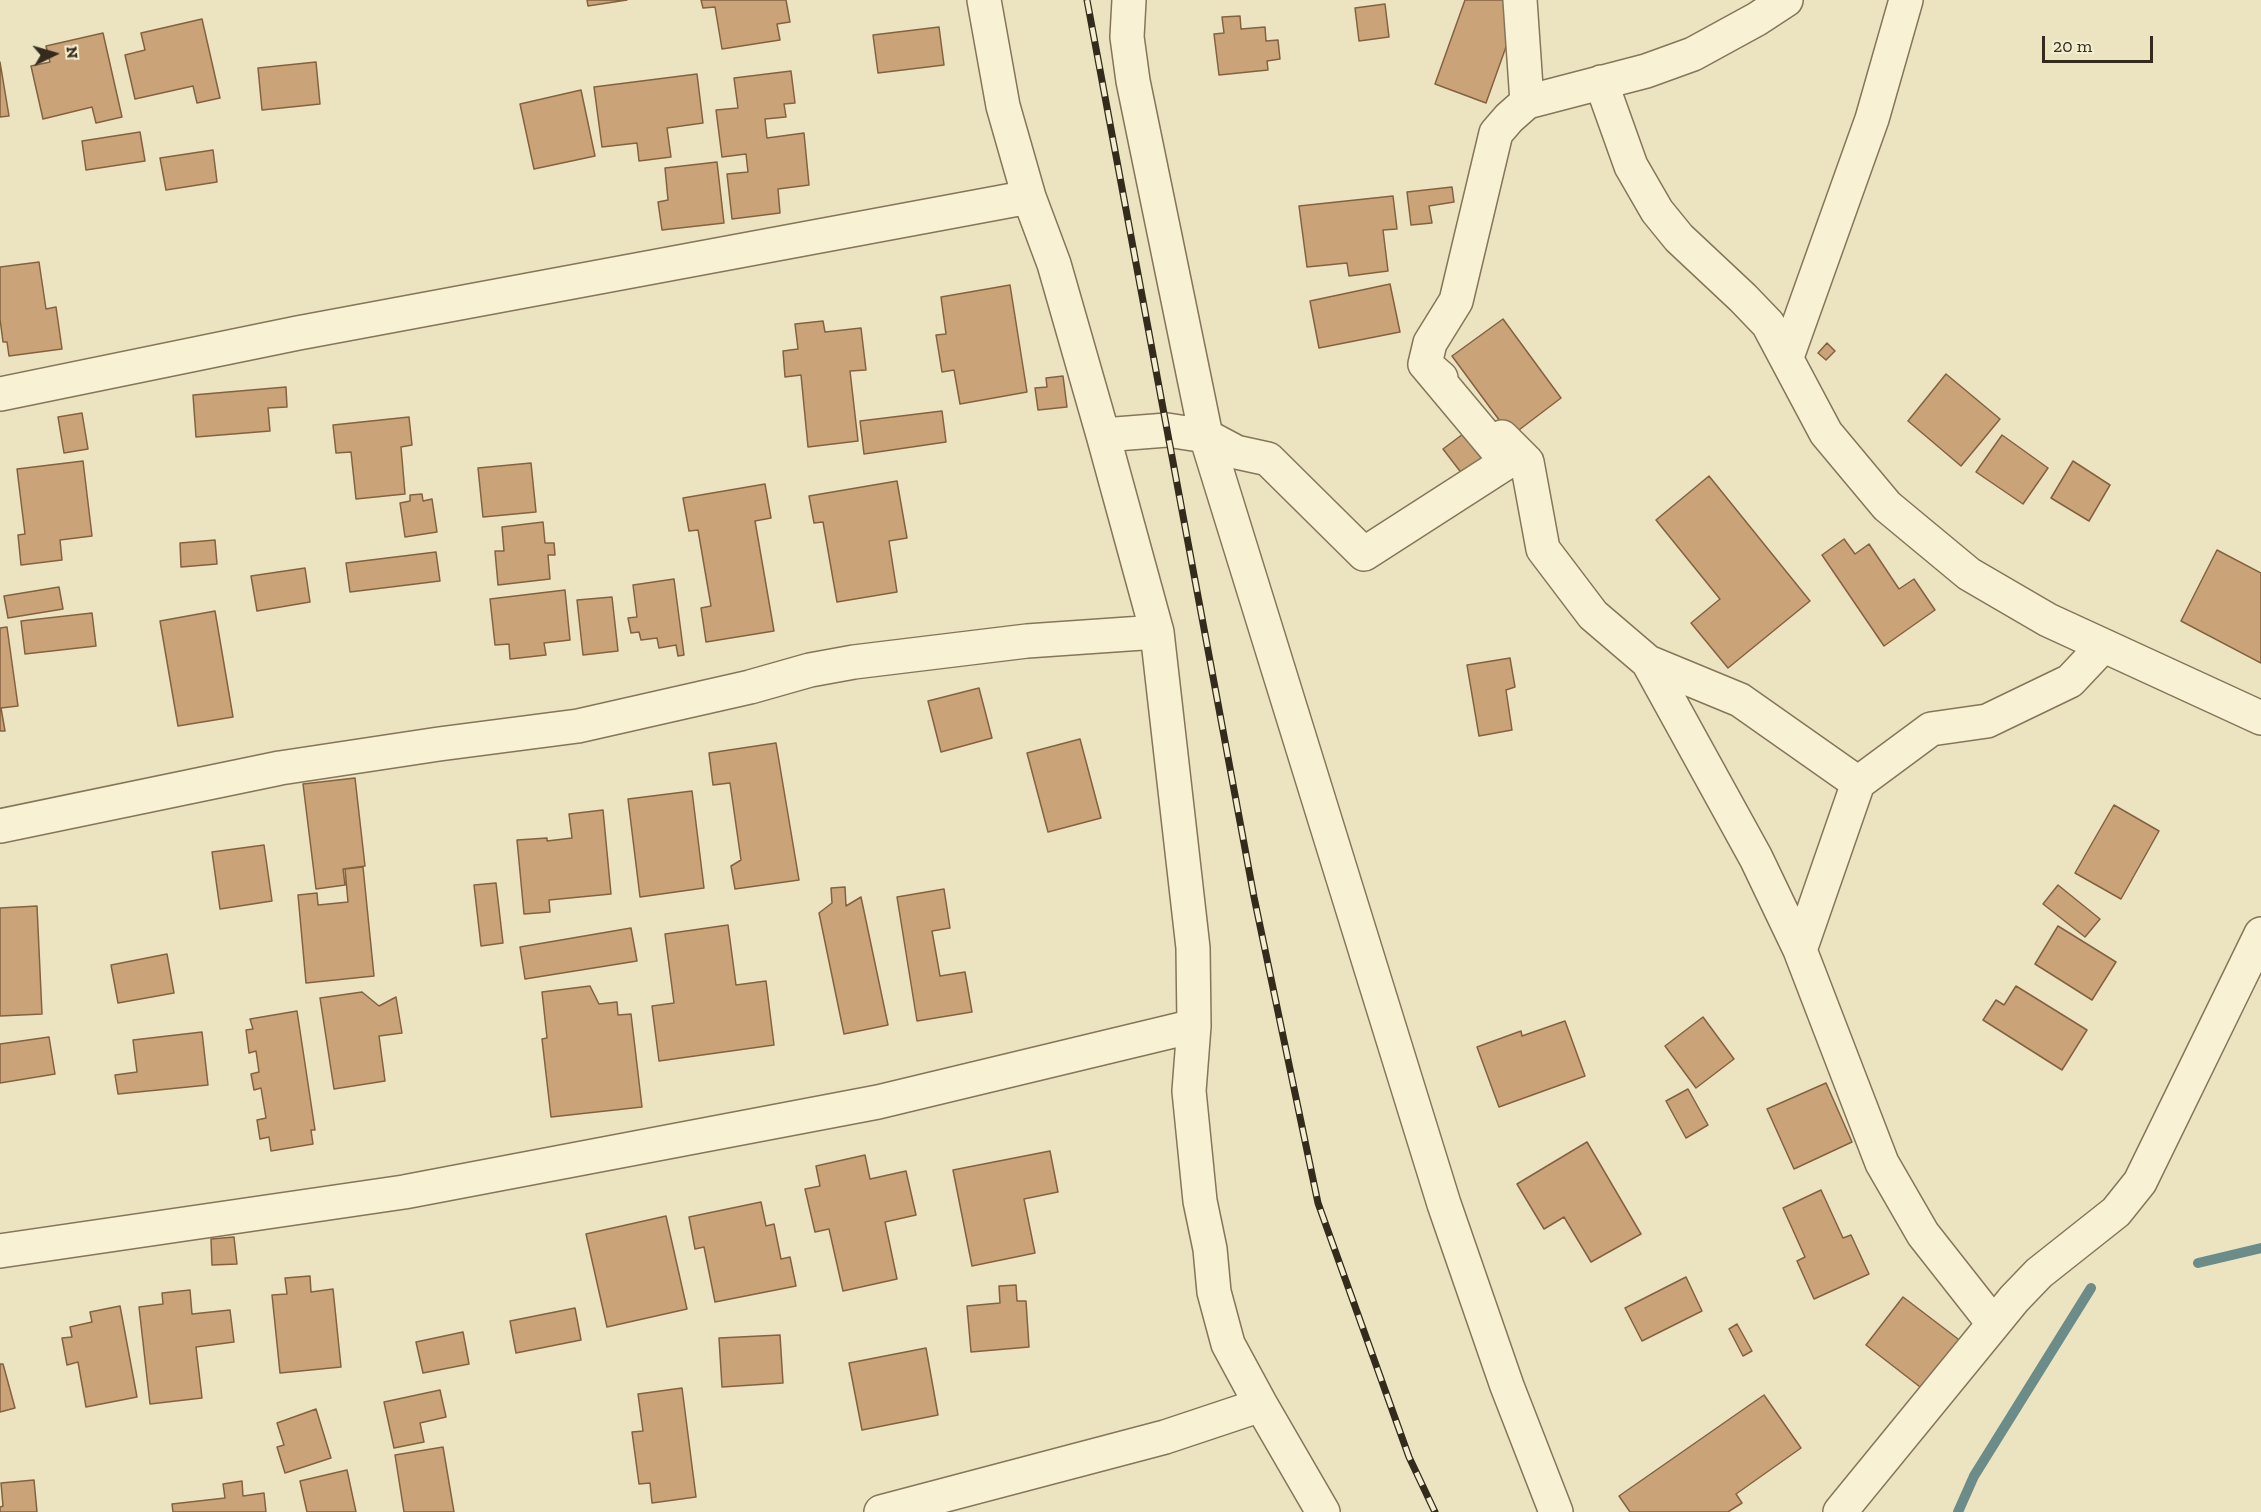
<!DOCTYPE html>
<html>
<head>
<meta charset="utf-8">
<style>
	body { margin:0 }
	#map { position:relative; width:2261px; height:1512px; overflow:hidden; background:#ece4c1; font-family:"Zilla Slab",serif }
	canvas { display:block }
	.north { position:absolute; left:24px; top:24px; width:60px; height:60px; -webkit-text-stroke:4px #f4eed0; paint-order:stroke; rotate:85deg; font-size:16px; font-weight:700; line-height:24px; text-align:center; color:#352b1d }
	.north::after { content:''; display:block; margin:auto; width:21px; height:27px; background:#352b1d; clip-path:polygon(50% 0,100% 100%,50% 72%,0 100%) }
	.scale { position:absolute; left:2042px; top:36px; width:111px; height:27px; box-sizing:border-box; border:3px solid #352b1d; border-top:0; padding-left:8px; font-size:18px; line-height:21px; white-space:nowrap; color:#352b1d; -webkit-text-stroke:4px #f4eed0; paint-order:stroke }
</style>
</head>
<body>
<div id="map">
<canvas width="2261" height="1512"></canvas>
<div class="north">N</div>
<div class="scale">20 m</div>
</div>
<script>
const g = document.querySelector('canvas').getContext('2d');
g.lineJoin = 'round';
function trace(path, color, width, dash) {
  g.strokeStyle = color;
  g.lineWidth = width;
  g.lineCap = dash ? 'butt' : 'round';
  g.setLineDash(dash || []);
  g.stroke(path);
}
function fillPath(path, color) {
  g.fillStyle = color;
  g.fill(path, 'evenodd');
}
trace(new Path2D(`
	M2198,1263L2261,1248
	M1958,1512L1974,1476L2091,1288`), '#6b8c88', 10);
const building = new Path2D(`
	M587,0H627L588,6Z
	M701,0H786L790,22L777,24L780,40L722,49L715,7L703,8Z
	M1465,0H1508L1504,11L1517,16L1486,103L1435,84Z
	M1385,4L1389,37L1359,41L1355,8Z
	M1240,16L1241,29L1265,27L1266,41L1278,40L1280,59L1267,61L1268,70L1219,75L1214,34L1224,33L1222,17Z
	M202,19L220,98L197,103L193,86L135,99L125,55L145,50L141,33Z
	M939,27L944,65L878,73L873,35Z
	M103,33L122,117L96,123L92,107L43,119L31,66L50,62L46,46Z
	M0,62L9,116L0,117Z
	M316,62L320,104L262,110L258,68Z
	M791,71L795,103L784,104L786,117L765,119L767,138L804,133L809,185L778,189L780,213L732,219L727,174L748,172L746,154L722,157L716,110L738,108L734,78Z
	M697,74L703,123L667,128L671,157L639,161L637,143L602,147L594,87Z
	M581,90L595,156L534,169L520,104Z
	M140,132L145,161L86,170L82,141Z
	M213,150L217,182L166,190L160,158Z
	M717,162L724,223L662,230L658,202L668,200L665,168Z
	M1452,187L1454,202L1429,206L1432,223L1411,225L1407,192Z
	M1393,196L1397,229L1383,230L1388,271L1349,276L1347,263L1307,267L1299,206Z
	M39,262L46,309L56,307L62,349L9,356L7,342H3L0,319V267Z
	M1390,284L1400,332L1319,348L1310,301Z
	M1010,285L1027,392L960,404L954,370L942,372L936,335L946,334L941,297Z
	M1503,319L1561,398L1511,436L1452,356Z
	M823,321L825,332L861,328L866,370L850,371L858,441L808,447L801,375L785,377L783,351L798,349L795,324Z
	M1827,343L1835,351L1826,360L1818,353Z
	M1946,374L2000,419L1961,466L1908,421Z
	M1063,376L1067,407L1038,410L1035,388L1047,387L1046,378Z
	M286,387L287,407L268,408L270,431L196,437L193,395Z
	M942,411L946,442L864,454L860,421Z
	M82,413L88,449L64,453L58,417Z
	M409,417L412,445L401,447L405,494L356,499L351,452L336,453L333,425Z
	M1463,434L1482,459L1463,475L1443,449Z
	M2002,435L2048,468L2023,504L1976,472Z
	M83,461L92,536L60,540L62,560L21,565L18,535L25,534L17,469Z
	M2073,461L2110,485L2089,521L2051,498Z
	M531,463L536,512L483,517L478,468Z
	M1709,476L1810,601L1728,668L1691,623L1720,599L1656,520Z
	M897,481L907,538L889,541L897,592L837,602L823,522L814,523L809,496Z
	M765,484L771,518L755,521L774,631L706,642L701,608L711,606L698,530L689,531L683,498Z
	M422,494L423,501L432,499L437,532L405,537L400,503L410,501V495Z
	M543,522L545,543H554L555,555H548L550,579L498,585L495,551H504L502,527Z
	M1844,539L1855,554L1869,544L1899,589L1914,579L1935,610L1884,646L1822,555Z
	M215,540L217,564L181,567L180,543Z
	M2217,550L2261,573V663L2181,621Z
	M436,552L440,581L350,592L346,563Z
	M305,568L310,602L257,611L251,576Z
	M674,579L684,655L678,656L676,645L659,648L657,638L641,640L639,632L631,633L628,618L637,617L633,585Z
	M59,587L63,609L8,618L4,596Z
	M565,590L570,640L544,643L546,655L510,659L509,644L495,645L490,599Z
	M612,597L618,651L583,655L577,600Z
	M215,611L233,717L178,726L160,621Z
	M92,613L96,646L25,654L21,621Z
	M7,627L18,706L1,708L5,731H0V628Z
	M1510,658L1515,687L1506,690L1512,730L1479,736L1467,665Z
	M979,688L992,738L941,752L928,701Z
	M1080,739L1101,818L1048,832L1027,753Z
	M776,743L799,880L735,889L731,866L741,860L730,783L713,785L709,753Z
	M355,778L365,866L343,869L345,885L316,889L303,784Z
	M692,791L704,888L640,897L628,799Z
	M2114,805L2159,831L2121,899L2075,873Z
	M603,810L611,894L549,900L550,912L524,914L517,840L547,838V841L572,838L569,814Z
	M264,845L272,901L220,909L212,852Z
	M363,867L374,976L306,983L298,895L317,893L318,905L348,902L345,869Z
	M496,883L503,943L481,946L474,885Z
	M2058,885L2100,919L2085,937L2043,904Z
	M845,887L846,906L861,897L888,1025L844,1034L819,913L832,903L831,888Z
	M944,889L950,928L932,931L940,976L965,972L972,1012L917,1021L897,897Z
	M37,906L42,1014L0,1016V908Z
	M728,925L736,985L766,981L774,1045L659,1061L652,1006L674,1003L665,934Z
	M2058,926L2116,962L2092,1000L2035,964Z
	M631,928L637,961L525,979L520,947Z
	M167,954L174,993L118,1003L111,965Z
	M590,986L599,1004L617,1002L618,1015L631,1014L642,1107L551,1117L542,1039L547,1038L542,992Z
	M2016,986L2087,1030L2062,1070L1983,1020L1996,1000L2004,1005Z
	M362,992L379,1006L396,997L402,1033L379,1036L385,1081L334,1089L320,998Z
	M297,1011L315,1130H311L313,1144L271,1151L269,1137L260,1139L257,1120L266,1118L261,1088L254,1090L251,1074L259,1072L256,1051L249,1053L246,1030L253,1029L250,1019Z
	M1703,1017L1734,1059L1696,1088L1665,1046Z
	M1565,1021L1585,1076L1499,1107L1477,1047L1521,1031L1522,1036Z
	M202,1032L208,1085L118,1094L115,1075L137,1072L133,1040Z
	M49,1037L55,1074L0,1083V1044Z
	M1826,1083L1852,1142L1794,1169L1767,1109Z
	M1688,1089L1708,1125L1686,1138L1666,1101Z
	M1587,1142L1641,1234L1591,1262L1564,1217L1544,1229L1517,1184Z
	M1050,1151L1058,1192L1024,1199L1035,1253L972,1266L953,1170Z
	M865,1155L870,1179L906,1171L916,1215L885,1222L897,1279L843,1291L829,1229L815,1232L805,1189L820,1186L816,1166Z
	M1821,1190L1843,1238L1851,1235L1869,1274L1814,1299L1797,1261L1805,1257L1783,1208Z
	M761,1202L766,1226L774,1224L781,1259L790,1257L796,1286L715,1302L704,1247L695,1249L689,1217Z
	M666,1216L687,1309L607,1327L586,1234Z
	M234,1237L237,1264L212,1265L211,1239Z
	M310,1276L311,1292L333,1289L341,1367L280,1373L272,1295L287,1294L285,1278Z
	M1686,1277L1702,1311L1642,1341L1625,1308Z
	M1016,1285L1017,1301H1026L1029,1347L971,1352L967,1306L1000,1303L999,1286Z
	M190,1290L192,1314L230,1310L234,1342L196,1347L202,1398L150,1404L139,1307L163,1304L162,1293Z
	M1903,1297L1962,1342L1924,1390L1866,1345Z
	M120,1306L137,1397L86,1407L78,1362L67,1365L62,1338L72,1337L70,1327L92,1322L90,1312Z
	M575,1308L581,1340L516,1353L510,1321Z
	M1737,1324L1752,1351L1743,1356L1729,1329Z
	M463,1332L469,1364L423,1373L416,1342Z
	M780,1335L783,1383L722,1387L719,1338Z
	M926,1348L938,1415L862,1430L849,1363Z
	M0,1364H3L15,1408L0,1412Z
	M682,1388L696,1497L652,1503L650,1483L639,1484L632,1432L643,1431L638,1394Z
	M440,1390L446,1417L420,1423L424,1442L394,1448L384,1402Z
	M1764,1395L1801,1448L1736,1494L1742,1503L1728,1512H1630L1619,1496Z
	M316,1409L331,1458L285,1473L277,1447L284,1445L277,1423Z
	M443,1447L454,1512H404L395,1455Z
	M347,1470L356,1512H307L300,1481Z
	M34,1480L37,1512H0V1507L3,1506L1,1483Z
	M242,1481L243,1496L264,1493L266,1512H173L172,1504L225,1498L223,1484Z`);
fillPath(building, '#caa378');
trace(building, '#846240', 1.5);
const minor = new Path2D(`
	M984,0L1003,106L1029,197
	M1129,0L1127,37L1133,81L1206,436L1444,1204L1507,1386L1556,1512
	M1520,0L1527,102
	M1601,82L1631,166L1657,211L1679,238L1743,298L1768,324L1826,433L1887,506L1969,574L2048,620L2261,718
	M1787,357L1872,119L1906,0
	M1441,378L1425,364L1430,343L1456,301L1496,133L1509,118L1527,102L1646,71L1693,54L1757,19L1786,0
	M0,394L298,333L1029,197L1054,264L1103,435L1167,430L1206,436L1236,452L1268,459L1364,554L1507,462L1425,364
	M1502,437L1527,462L1543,549L1593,615L1648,662L1740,700L1858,783L1931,729L1987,721L2070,681L2103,646
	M1648,662L1756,858L1800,950L1882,1163L1923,1234L1993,1323
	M0,826L280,768L439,744L578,726L750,687L810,670L854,662L1027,641L1157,632L1103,435
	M1800,950L1858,783
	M0,1251L404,1192L878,1102L1194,1026
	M1261,1405L1323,1512
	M881,1512L1165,1437L1261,1405L1228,1344L1214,1292L1210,1249L1200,1201L1189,1091L1194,1026L1193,948L1157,632
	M1840,1512L2014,1299L2039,1273L2116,1212L2140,1182L2261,934`);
trace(minor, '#857559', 36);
trace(minor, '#f8f1d4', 33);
const rail = new Path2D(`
	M1087,0L1254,897L1318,1203L1409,1457L1435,1512`);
trace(rail, '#352b1d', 7);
trace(rail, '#f4eed0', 4.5, [14]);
</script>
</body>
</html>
